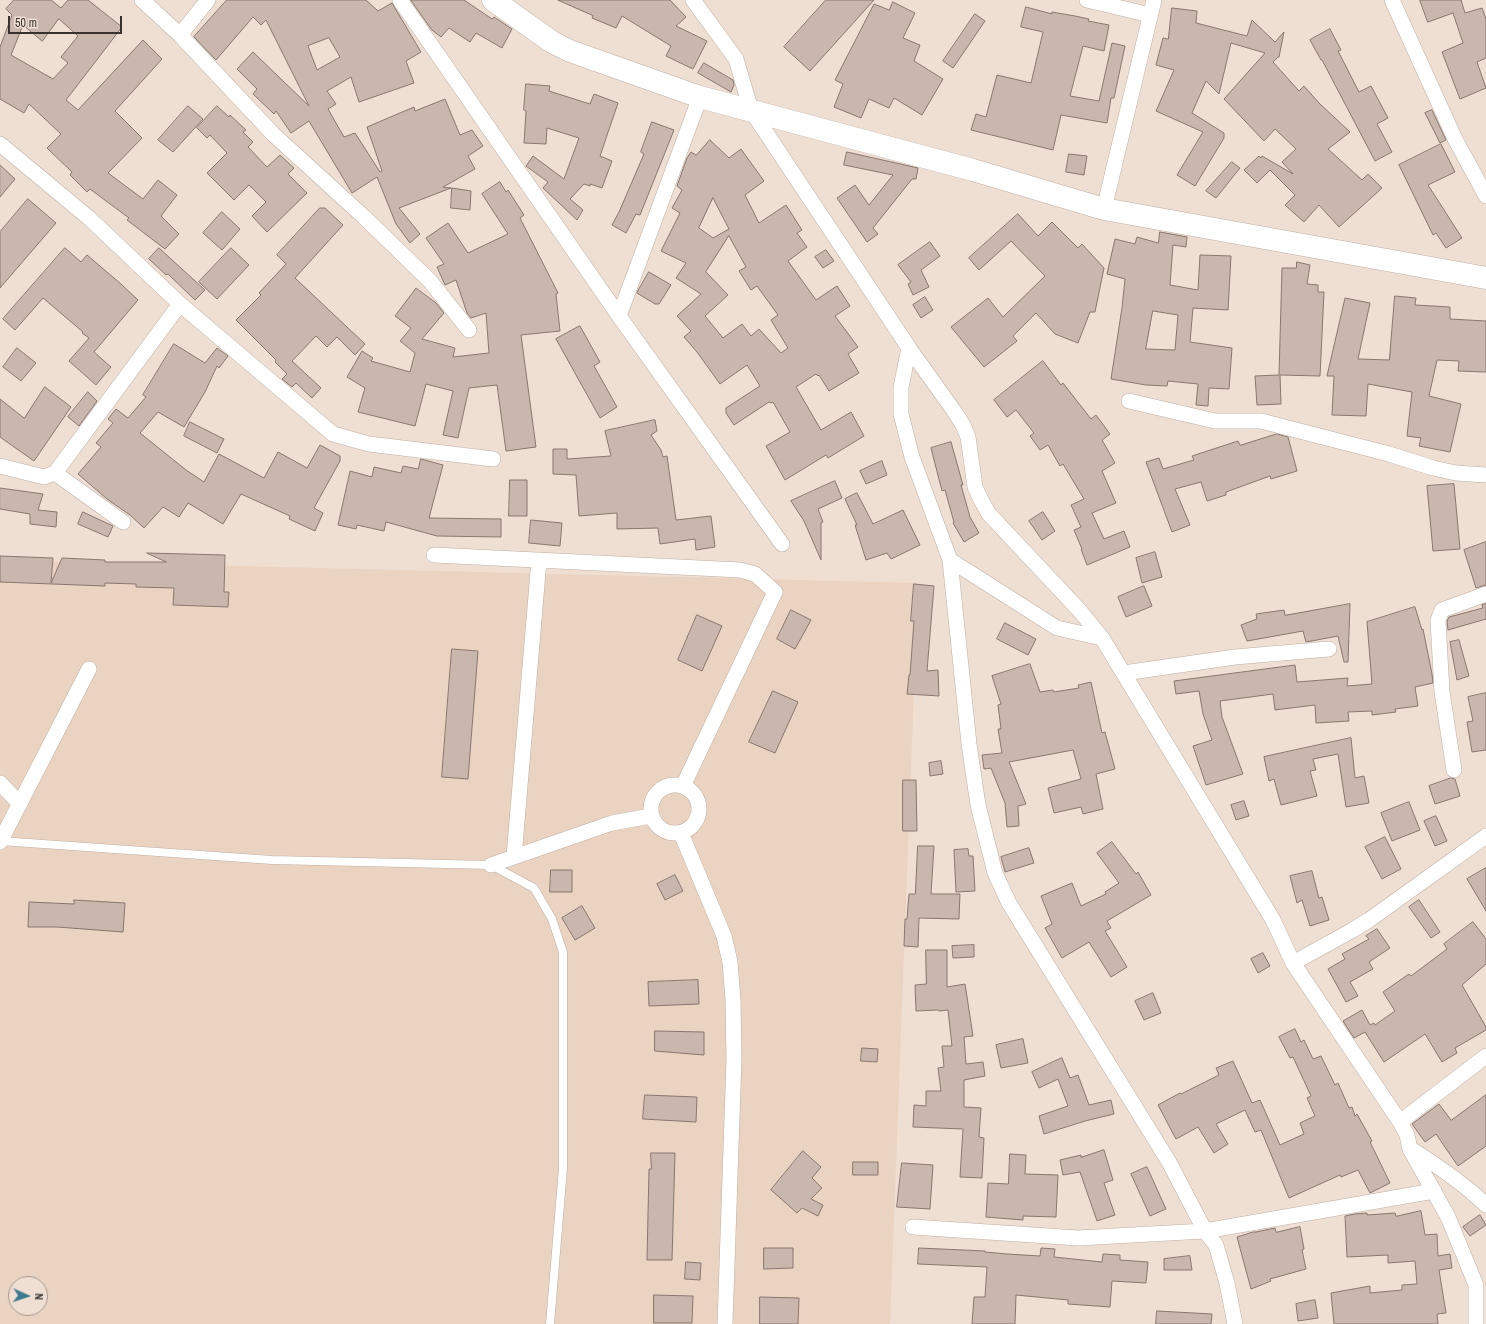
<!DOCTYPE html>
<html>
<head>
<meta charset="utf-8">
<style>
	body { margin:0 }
	#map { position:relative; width:1486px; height:1324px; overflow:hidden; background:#efded2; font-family:"Archivo Narrow",sans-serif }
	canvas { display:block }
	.north { position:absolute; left:8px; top:1276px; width:40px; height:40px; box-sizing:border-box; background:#efded2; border:1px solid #a69990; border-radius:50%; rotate:93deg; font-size:11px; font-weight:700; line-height:16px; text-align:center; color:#38312d }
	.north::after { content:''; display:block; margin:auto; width:14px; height:18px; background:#3d7b91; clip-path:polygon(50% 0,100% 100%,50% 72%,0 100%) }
	.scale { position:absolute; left:8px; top:16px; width:114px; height:18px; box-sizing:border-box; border:2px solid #38312d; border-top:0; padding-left:5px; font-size:12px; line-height:14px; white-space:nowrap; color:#38312d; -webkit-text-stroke:3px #efded2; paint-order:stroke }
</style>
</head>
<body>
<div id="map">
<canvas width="1486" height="1324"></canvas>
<div class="north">N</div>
<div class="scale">50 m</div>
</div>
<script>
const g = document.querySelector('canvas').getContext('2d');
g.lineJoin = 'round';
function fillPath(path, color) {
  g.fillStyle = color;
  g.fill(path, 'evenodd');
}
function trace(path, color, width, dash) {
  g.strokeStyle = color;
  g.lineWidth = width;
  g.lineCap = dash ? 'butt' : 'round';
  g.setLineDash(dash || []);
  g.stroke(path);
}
fillPath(new Path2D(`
	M0,560L918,583L890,1324H0ZM16,1284H40V1308H16Z`), '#ebd3c2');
const building = new Path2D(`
	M14,0H51L61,8L68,0H88L122,27L66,100L78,110L143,40L162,59L115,111L142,138L108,173L143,199L158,180L177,195L161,216L179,234L165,249L127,220L129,218L90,189L87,192L70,175L72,172L47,148L61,134L29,104L24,113L0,99V47L12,15L6,9ZM59,19L78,36L61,57L68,63L53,79L11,55L23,25L42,41Z
	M227,0H366L378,11L392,3L421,52L406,61L414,83L359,102L351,77L327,91L336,104L328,109L344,137L355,133L380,172L382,171L367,127L414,107L415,111L445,99L460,135L472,130L483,146L468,156L475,169L443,187L451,188L399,208L420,234L410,243L396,224L377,177L352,193L309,121L291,133L276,111L274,114L253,94L257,89L237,69L253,52L309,106L266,20L261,25L253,17L216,60L194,37ZM329,38L340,57L317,70L308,46Z
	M411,0H464L492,19L494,17L512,29L502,48L476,33L470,42L449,28L441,37L432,30Z
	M558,0H670L686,17L676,26L707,41L693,69L666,56L671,46L622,16L616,28L592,18L593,16Z
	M826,0H874L810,71L784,47Z
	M1420,0H1461L1465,13L1482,8L1486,19V58L1477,62L1486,88L1460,99L1442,52L1463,43L1453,13L1428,22Z
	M893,2L915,13L903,38L920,45L914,61L943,79L922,115L894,98L889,108L869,99L861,118L834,107L843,84L835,80L874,4L889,10Z
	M1026,7L1052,14V12L1075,16L1089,19L1088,21L1109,25L1104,51L1083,46L1070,96L1099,101L1112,43L1125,46L1114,98H1111L1107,123L1061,115L1053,150L971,130L976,114L986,117L997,75L1031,83L1043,32L1021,27Z
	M1172,8L1197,11L1196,23L1247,36L1252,20L1275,42L1284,32L1279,57H1278L1273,62L1299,91L1304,86L1319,103L1350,132L1328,149L1362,180L1368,174L1382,188L1339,227L1319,205L1304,222L1285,205L1295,195L1270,170L1257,183L1244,170L1259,156L1261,158L1262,156L1293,174L1282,162L1296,149L1275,129L1264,141L1224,99L1265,53L1231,43L1219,94L1206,81L1192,113L1224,133V138L1195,186L1177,175L1203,132L1156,111L1174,70L1156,65L1163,38L1168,39Z
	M975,14L985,21L953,68L943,61Z
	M1330,29L1341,50L1338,51L1359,92L1371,86L1388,118L1377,124L1392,152L1375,161L1322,60H1321L1310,40Z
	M704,63L733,80L734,85L731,92L698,73Z
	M526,84L550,86L549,91L590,104L594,94L618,103L600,156L612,161L602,188L590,184V186L584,184L570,199L583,210L577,220L543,188L548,182L526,166L533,156L564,179L579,138L547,128L546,144L524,143L526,111L524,110Z
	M188,106L203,119L173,152L158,140Z
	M217,106L229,117L230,115L246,130L243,132L253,142L248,147L267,167L280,155L294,168L288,174L307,193L267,232L252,216L266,202L249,185L234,200L207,173L227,153L210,135L207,138L197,128Z
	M1432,110L1446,140L1440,143L1425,113Z
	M652,122L674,130L640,215L636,214L626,233L612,225L619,212L644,154L641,152Z
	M710,140L729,158L741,149L764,181L745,195L759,223L786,205L802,230L797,233L807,247L788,261L816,300L837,286L850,306L835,316L858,347L848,354L859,373L829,391L819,375L818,376L816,374L796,387L821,430L851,412L864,436L828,458L826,455L785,480L766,446L790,432L773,402L771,403L769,402L734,425L726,413V408L760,386L747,365L720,384L697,352L684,337L691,331L677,316L701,294L676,278L686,263L661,251L680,213L672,208L682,190L677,186L687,158L691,152L696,155ZM713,198L729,229L713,238L699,228ZM729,236L746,267L739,271L751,290L757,286L778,315L771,320L788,348L781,353L759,329L751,336L742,324L723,338L705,316L728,295L706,272Z
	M1441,144L1455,172L1428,185L1462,238L1446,248L1436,233L1433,235L1399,165Z
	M847,152L918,168L916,179H912L873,228L878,234L867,242L837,198L855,185L869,205L893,175L844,165Z
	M1069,154L1087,156L1084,175L1066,172Z
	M1232,162L1240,168L1216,198L1206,191Z
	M0,165L15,179L0,197Z
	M500,182L506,192L508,190L524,215L520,218L558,293L556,294L560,331L521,335L536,447L506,451L497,385L469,388L458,438L443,435L453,391L426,384L415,426L358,412L365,388L347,377L362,351L373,358L371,361L410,372L415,353L400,341L411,328L395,316L416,288L436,303L444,313L422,339L455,348L453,357L489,353L486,313L471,318L467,313L456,280L445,285L437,267L444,264L426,238L448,223L468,253L508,234L482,194Z
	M452,188L471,191L470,210L451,208Z
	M28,199L56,223L0,288V232Z
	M320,208H325L343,225L295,278L365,344L355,355L337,337L327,347L316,336L292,361L321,388L312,398L296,383L292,387L282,379L287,374L275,362L276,360L236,320L261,295L259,293L286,264L277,255Z
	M222,212L240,229L222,250L203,233Z
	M1018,214L1038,236L1052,222L1078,248L1082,244L1104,268L1095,312H1090L1078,343L1055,334L1036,313L1013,336L1017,341L984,367L951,327L988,298L1003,317L1045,276L1011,241L979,270L969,258Z
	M1160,232L1187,237L1186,247L1173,245L1170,285L1198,290L1200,255L1231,256L1228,310L1193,308L1190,342L1232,348L1229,389L1209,388L1208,406L1196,405L1198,384L1168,381L1167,386L1146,385L1111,379L1122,308L1125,279L1107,274L1115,239L1135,244L1137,237L1158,243ZM1153,311L1178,315L1175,350L1146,349Z
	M930,242L940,256L921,270L929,287L913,295L908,284L911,282L898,265Z
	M65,248L81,262L87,255L121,284L138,300L94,352L111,367L96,385L69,361L89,338L82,333L83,332L43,298L15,330L3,319Z
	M159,248L205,290L195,300L168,274L166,275L149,259Z
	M231,248L249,265L217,299L199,282Z
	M826,250L834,261L823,268L815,257Z
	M1297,262L1310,265L1307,284L1318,285V292H1324L1320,376L1280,375L1281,404L1257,405L1255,376L1279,375L1282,268H1296Z
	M649,272L671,285L659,304H655L637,293Z
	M1395,296L1416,298L1415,305L1450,307V319L1486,321V372L1458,371L1459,361L1437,360L1429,396L1461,404L1450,452L1419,446L1421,438L1407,436L1412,392L1368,384L1366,416L1332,415L1334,376H1327L1345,298L1370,303L1358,359L1389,360Z
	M925,297L933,310L921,318L913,305Z
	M580,326L600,362L594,366L617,407L600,418L556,339Z
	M174,344L205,363L217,348L228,356L219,368L217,366L205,392L184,427L158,412L140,433L186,470L204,482L219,454L264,478L278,452L307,468L320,445L340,456V461L314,508L323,513L315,531L289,519L290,516L241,494L223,524L188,503L179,517L163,507L144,528L130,515L107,499L78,474L101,447L96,443L113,423L108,419L116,409L128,418L146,397L143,395Z
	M17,348L36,363L21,381L3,367Z
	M1043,361L1061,385L1063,383L1091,419L1096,415L1110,434L1102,440L1115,463L1102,471L1116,503L1092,513L1104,539L1124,531L1130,547L1087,565L1081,549H1082L1074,530L1081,527L1071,505L1084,499L1063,464L1060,466L1048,445L1040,450L1030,436L1034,433L1016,410L1007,417L994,400Z
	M45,387L71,407L34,461L0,437V399L24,418Z
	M88,392L97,401L79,426L68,417Z
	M655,420L657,431L651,435L661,450L663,457L667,456L676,520L711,516L715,547L696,550L695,539L660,544L658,528L617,529V513L579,516L576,475L553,474V449H567V459L611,456L605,431Z
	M190,422L224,439L217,453L184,436Z
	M1277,434L1288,437L1297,471L1271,479L1270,476L1226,492V495L1207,501L1201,482L1175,489L1190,525L1172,532L1146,462L1159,458L1163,469L1194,460L1192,456L1238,441L1240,445Z
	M951,442L963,485H961L970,517L979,533L964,542L953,523L954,522L945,490L942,491L931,448Z
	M421,459L443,465L429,518L501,519V537L437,536L386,522L384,531L357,525L356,529L338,525L350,471L372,477L374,467L401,473L403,466L418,469Z
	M882,461L887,475L866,484L860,471Z
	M510,480H527V516H509Z
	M835,481L842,498L818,509L823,522L821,523V560L804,521L791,501Z
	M1454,484L1460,549L1433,551L1427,486Z
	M0,488L43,494L38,510L57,512L56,527L30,524V514L0,509Z
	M857,493L873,524L903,510L920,545L891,559L887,553L866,560L855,525H857L845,499Z
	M83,512L113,526L108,537L78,524Z
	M1043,512L1055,531L1042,540L1029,521Z
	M531,520L562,523L560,546L529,543Z
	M1486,542V585L1476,588L1464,550Z
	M1155,552L1162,577L1142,583L1136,558Z
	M147,553L225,555L224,592H229L228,607L173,605L174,588L136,587V584L105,583V586L0,582V556L53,558L51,583L62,558L105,560V562H166Z
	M914,584L934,586L927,671L938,670L939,696L907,694L909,675H910L914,621H911Z
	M1144,586L1152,606L1126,617L1118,597Z
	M1350,604L1348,662H1344L1338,636L1306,642L1303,631L1247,641L1241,625L1257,619L1256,614L1284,610L1285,615Z
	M1486,604V619L1448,630L1447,621L1449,617L1483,608L1482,605Z
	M1415,607L1422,630L1423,629L1432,674L1433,683L1415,687L1418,706L1395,709L1396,712L1372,715V711L1348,712L1349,721L1316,723L1315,705L1275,710L1273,694L1220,701L1222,717L1243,774L1206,785L1193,746L1212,740L1203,714L1199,691L1176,694L1174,681L1295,665L1297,682L1348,678L1347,686L1372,684L1367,622Z
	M791,610L811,620L795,649L777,639Z
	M697,615L722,626L702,671L678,660Z
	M1005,623L1036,639L1028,655L997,639Z
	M1459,640L1469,676L1457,680L1450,642Z
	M452,649L478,651L468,779L442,777Z
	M1030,664L1040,692L1053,690L1054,692L1079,688L1078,685L1091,682L1102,733L1105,732L1115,769L1096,774L1103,809L1083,814L1081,807L1054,813L1048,788L1081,779L1073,750L1009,762L1026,804L1018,806L1019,826L1007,827L1005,803L991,768L984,769L982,755L1002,753L998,729H1001L998,705L1001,704L992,676Z
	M773,691L798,702L775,753L749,742Z
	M1486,693V750L1472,752L1467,722L1473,721L1468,697Z
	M1351,738L1355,778L1364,776L1369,803L1346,807L1338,754L1313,759L1316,770L1310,771L1317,796L1281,805L1274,779L1269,781L1264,757Z
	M941,761L943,774L930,776L929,763Z
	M1451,778L1455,779L1460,796L1435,804L1429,786Z
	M903,780H916L917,831H903Z
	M1244,801L1249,816L1236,820L1231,805Z
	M1409,802L1420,830L1392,841L1381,813Z
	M1436,816L1447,841L1435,846L1424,821Z
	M1385,837L1401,869L1382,879L1365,847Z
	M1112,842L1136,874L1138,872L1151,895L1107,921L1111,928L1105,931L1127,967L1111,977L1089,942L1062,958L1045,928L1052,924L1041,896L1072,883L1081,906L1106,894L1105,892L1119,883L1097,853Z
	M918,846H934L931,894H960L959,919L919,918L918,947L904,946L905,919H907L909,894H915Z
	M1029,848L1034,863L1005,872L1001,857Z
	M968,849L969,856H973L975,891L956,892L954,850Z
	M1486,868V911L1467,879Z
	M551,870H572V892H550Z
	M1312,871L1319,898L1322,897L1329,920L1310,926L1302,900L1297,903L1290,876Z
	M675,875L683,891L665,900L657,884Z
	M74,900L125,903L123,932L57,927H28L29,902L74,904Z
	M1419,900L1440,932L1431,938L1409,907Z
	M582,906L595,928L575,940L562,918Z
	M1473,922L1486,939V964L1462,985L1486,1027V1030L1455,1048L1457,1053L1442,1062L1425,1034L1384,1062L1365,1032L1354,1038L1343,1021L1362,1010L1370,1025L1374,1023L1375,1025L1395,1011L1383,992L1409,974L1411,976L1447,949L1444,944Z
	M1377,929L1390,948L1369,962L1373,969L1350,982L1358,996L1346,1002L1328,969L1345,959L1342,954L1369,939L1366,936Z
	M974,945V957L953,958L952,946Z
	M926,950H947V987L965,984L973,1036L964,1037L966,1064L983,1062L985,1076L964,1080V1107L981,1108L979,1137L984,1138L982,1178L960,1177L963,1129L913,1127L914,1105L926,1106V1091H941L938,1068L944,1067L942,1046H952L948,1010L939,1011L938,1010L916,1011L915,985L926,984Z
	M1263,953L1270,966L1258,973L1251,959Z
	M698,980L699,1004L649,1006L648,982Z
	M1153,993L1161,1013L1144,1020L1135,1001Z
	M1295,1029L1301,1042L1304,1040L1313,1059L1321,1056L1335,1085L1338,1083L1349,1108L1352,1107L1355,1116L1357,1114L1372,1141L1370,1142L1390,1183L1370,1193L1358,1170L1341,1177L1340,1175L1289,1198L1261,1130L1255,1132L1245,1110L1216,1124L1228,1144L1214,1153L1198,1127L1176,1139L1158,1105L1180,1093L1181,1094L1219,1075L1216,1068L1233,1061L1252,1103L1260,1100L1280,1145L1304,1134L1300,1123L1315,1116L1307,1098L1311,1096L1293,1057L1290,1058L1279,1037Z
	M655,1031L704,1032V1055L655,1051Z
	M1023,1039L1028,1063L1001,1068L996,1045Z
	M862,1048L878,1049L877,1062L861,1061Z
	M1062,1058L1070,1078L1078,1075L1089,1105L1111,1100L1114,1114L1085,1121L1044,1134L1039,1116L1068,1106L1058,1079L1039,1088L1032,1072Z
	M645,1095L697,1097L696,1122L643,1119Z
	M1486,1095V1146L1458,1166L1436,1134L1425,1142L1412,1124L1439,1104L1451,1120Z
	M1104,1150L1113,1180L1104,1183L1115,1215L1097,1221L1080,1172L1063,1175L1060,1160L1081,1155V1157Z
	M803,1151L821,1167L812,1178L822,1188L811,1199L823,1205L818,1216L802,1208L797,1213L771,1190Z
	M651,1153H675L672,1260H647L649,1169H651Z
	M1010,1154L1026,1155L1025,1174L1058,1175L1056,1217L1023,1216V1220L986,1217L988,1183L1008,1184Z
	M853,1162H878V1175H853Z
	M902,1163L933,1165L930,1209L897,1207Z
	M1147,1167L1166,1209L1150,1216L1131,1174Z
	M1421,1211L1425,1235L1437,1234L1438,1256L1450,1254L1452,1268L1439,1270L1446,1313L1437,1314L1438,1324H1334L1331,1293L1370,1286V1293L1402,1290V1285L1417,1284L1415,1261L1388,1263V1255L1347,1257L1345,1216L1355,1214L1367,1213V1215L1395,1213L1396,1216Z
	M1480,1215L1486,1225L1470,1236L1463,1227Z
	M1300,1227L1304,1249L1302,1250L1306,1269L1270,1279L1271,1281L1251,1289L1237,1237L1253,1232H1256L1275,1228L1276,1232Z
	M764,1248H793V1268L764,1269Z
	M919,1248L985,1251V1252L1007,1254L1040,1256L1041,1248L1055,1249L1054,1257L1102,1262L1103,1254L1120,1255V1260L1148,1262L1146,1283L1112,1281L1110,1307L1068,1304V1300L1016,1295L1015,1324H972L974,1297H985L987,1267L918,1264Z
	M1190,1256L1192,1270H1164V1259Z
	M686,1262L701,1263L700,1280L685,1279Z
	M654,1295L693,1296L692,1323H654Z
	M760,1297L799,1298L798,1324H760Z
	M1315,1300L1318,1318L1298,1321L1296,1304Z
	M1157,1311L1212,1314L1211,1324H1156Z`);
fillPath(building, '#c9b6ad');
trace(building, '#89776f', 1);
const service = new Path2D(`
	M0,841L272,860L491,865L534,888L552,919L563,952V1168L550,1324`);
const minor = new Path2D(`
	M142,0L180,35L273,134L364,217L430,281L469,330
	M400,0L619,316L782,544
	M693,0L736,59L751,110L909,348L901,387V414L912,457L950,560L1057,628L1102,638
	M1087,0L1150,15
	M1392,0L1455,139L1486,196
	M180,35L208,0
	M0,144L89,218L180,304L333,434L369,444L493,459
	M1104,209L1154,0
	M619,316L700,97
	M909,348L954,411L963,425L968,437L975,487L981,500L989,514L1080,611L1102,638L1273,920L1293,963L1400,1122L1407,1135L1410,1149L1448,1217L1476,1285V1324
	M1129,401L1215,421H1261L1389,454L1433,468L1456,473L1486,475
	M0,466L44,477L55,473L123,522
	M55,473L180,304
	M434,555L740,570L755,574L775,592L683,786
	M950,560L969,744L978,805L995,873L1009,903L1169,1162L1205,1231L1216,1245L1227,1283L1235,1324
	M1124,673L1235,657L1329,649
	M1454,770L1442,692L1438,620L1442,610L1486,594
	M0,783L20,804
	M651 809a24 24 0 1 1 48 0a24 24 0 1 1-48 0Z
	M681,833L724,936L730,962L733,1000L734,1059L725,1324
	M0,842L89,669
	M514,857L539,560
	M491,865L612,823L651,816
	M1293,963L1351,931L1369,920L1486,836
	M1400,1122L1486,1056
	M1411,1149C1438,1166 1463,1183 1486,1205
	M913,1227L1078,1238L1205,1231L1434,1191`);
const secondary = new Path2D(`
	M493,0L552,42L570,51L700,97L973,170L1104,209L1486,278`);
trace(service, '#bfaea3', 9);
trace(minor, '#bfaea3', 16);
trace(secondary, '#bfaea3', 23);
trace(service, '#fff', 8);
trace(minor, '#fff', 15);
trace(secondary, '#fff', 22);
</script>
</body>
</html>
